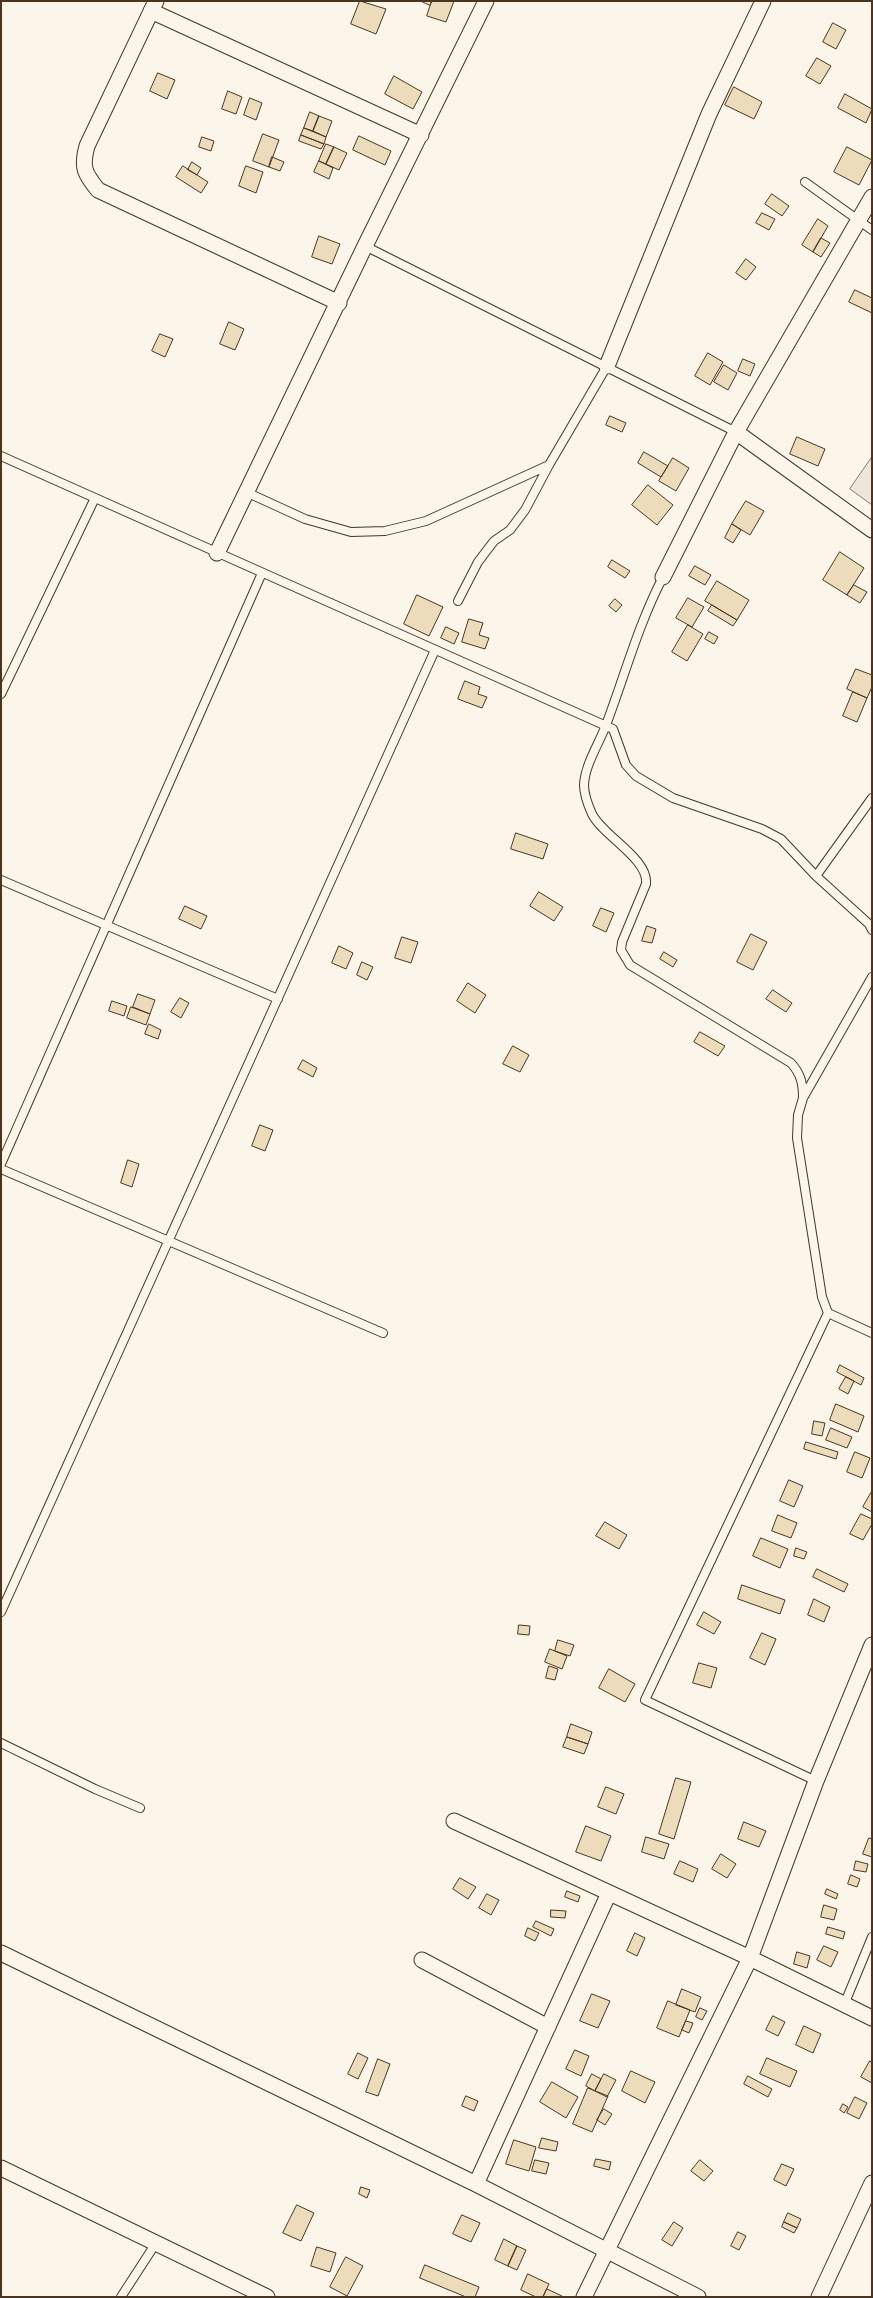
<!DOCTYPE html>
<html>
<head>
<meta charset="utf-8">
<style>
	body { margin:0 }
	#map { position:relative; width:873px; height:2298px; overflow:hidden; background:#fbf6e9; font-family:Quicksand,sans-serif }
	canvas { display:block }
	.frame { position:absolute; inset:0; border:2px solid #4a3520; pointer-events:none }
</style>
</head>
<body>
<div id="map">
<canvas width="873" height="2298"></canvas>
<div class="frame"></div>
</div>
<script>
const g = document.querySelector('canvas').getContext('2d');
g.lineJoin = 'round';
function fillPath(path, color) {
  g.fillStyle = color;
  g.fill(path, 'evenodd');
}
function trace(path, color, width, dash) {
  g.strokeStyle = color;
  g.lineWidth = width;
  g.lineCap = dash ? 'butt' : 'round';
  g.setLineDash(dash || []);
  g.stroke(path);
}
const green = new Path2D(`
	M872,457V505L850,489Z`);
fillPath(green, '#ede6d9');
trace(green, '#887966', 1);
const building = new Path2D(`
	M360,1L386,9L376,34L351,24Z
	M421,1H432L430,5Z
	M432,1H454L446,22L427,16Z
	M833,23L846,30L836,49L823,42Z
	M817,58L831,66L820,84L806,76Z
	M158,73L175,80L167,99L150,91Z
	M394,76L422,92L413,109L385,94Z
	M734,87L762,102L754,119L725,105Z
	M228,91L242,97L236,114L222,109Z
	M845,94L872,109L866,123L838,108Z
	M250,98L262,103L256,120L244,115Z
	M310,112L319,116L313,131L304,128Z
	M319,116L332,121L326,137L313,131Z
	M304,128L326,137L324,144L301,135Z
	M263,134L279,140L269,167L253,161Z
	M301,135L324,144L321,149L299,141Z
	M359,136L391,151L385,165L353,150Z
	M202,137L214,141L211,151L199,147Z
	M326,144L334,147L326,164L319,161Z
	M334,147L347,153L339,170L326,164Z
	M847,147L872,160L859,185L834,172Z
	M272,157L284,162L280,171L269,167Z
	M319,161L333,168L329,179L314,172Z
	M192,162L201,168L197,175L188,170Z
	M183,166L208,182L201,193L176,177Z
	M246,166L263,172L256,193L239,186Z
	M772,194L789,206L782,216L765,204Z
	M762,213L775,219L769,230L756,223Z
	M818,219L828,226L813,252L802,245Z
	M319,236L340,244L332,264L312,257Z
	M821,238L830,243L821,257L813,252Z
	M746,259L756,267L746,280L736,273Z
	M855,290L872,298V313L849,302Z
	M229,322L244,329L235,350L220,344Z
	M160,334L173,339L165,357L152,351Z
	M708,353L723,362L710,385L695,376Z
	M743,359L755,364L750,376L738,371Z
	M724,365L737,373L728,390L714,382Z
	M610,416L626,423L622,432L606,425Z
	M797,437L825,449L818,466L790,454Z
	M644,452L668,466L661,477L638,463Z
	M673,458L689,468L676,491L659,481Z
	M648,485L673,505L657,525L632,505Z
	M746,501L764,511L750,535L732,524Z
	M732,524L741,530L733,543L725,538Z
	M840,552L864,568L847,595L823,580Z
	M612,560L630,571L625,578L608,567Z
	M695,566L711,575L705,585L689,576Z
	M717,581L749,600L737,620L705,601Z
	M854,585L867,592L860,603L847,595Z
	M417,595L443,607L429,636L404,624Z
	M688,598L704,607L692,627L676,618Z
	M615,599L622,605L616,612L609,606Z
	M712,605L737,620L733,626L708,611Z
	M469,619L483,623L479,635L489,638L485,649L462,642Z
	M688,625L703,634L687,661L672,652Z
	M446,627L459,633L454,644L441,638Z
	M709,632L718,637L714,644L705,639Z
	M856,669L872,675V687L867,698L847,689Z
	M465,681L480,687L478,694L487,697L482,708L458,699Z
	M853,692L867,698L857,722L843,716Z
	M516,833L548,844L543,859L511,849Z
	M539,892L563,907L554,921L530,906Z
	M185,906L207,916L201,929L179,919Z
	M601,908L614,913L606,932L593,926Z
	M647,926L656,929L652,943L642,941Z
	M751,934L767,942L753,970L737,962Z
	M402,937L418,942L411,963L395,958Z
	M339,946L353,953L346,969L332,963Z
	M664,952L677,960L673,967L660,959Z
	M362,962L373,967L367,980L357,975Z
	M468,983L486,995L475,1013L457,1001Z
	M773,990L792,1003L786,1012L766,999Z
	M138,994L155,1000L150,1014L133,1007Z
	M180,998L189,1003L181,1018L171,1012Z
	M112,1001L127,1006L124,1016L109,1011Z
	M131,1007L150,1014L146,1025L127,1018Z
	M149,1024L161,1030L158,1039L145,1034Z
	M700,1032L725,1046L718,1056L694,1042Z
	M513,1046L529,1055L520,1072L503,1064Z
	M303,1060L317,1068L313,1077L298,1069Z
	M260,1125L273,1130L265,1151L252,1146Z
	M128,1160L139,1164L132,1187L121,1183Z
	M840,1365L864,1378L861,1385L837,1372Z
	M846,1377L854,1381L848,1394L839,1389Z
	M836,1404L864,1416L858,1432L830,1420Z
	M814,1421L825,1423L822,1436L812,1434Z
	M831,1428L852,1437L847,1448L826,1440Z
	M806,1442L838,1452L836,1459L804,1449Z
	M855,1452L870,1458L862,1478L847,1472Z
	M789,1480L803,1486L794,1507L780,1501Z
	M872,1491V1512L863,1507Z
	M861,1514L872,1519V1524L863,1540L850,1534Z
	M778,1515L797,1523L791,1538L772,1531Z
	M605,1522L627,1535L619,1549L596,1536Z
	M761,1538L788,1549L780,1568L753,1556Z
	M796,1548L807,1552L804,1559L794,1556Z
	M817,1569L848,1584L844,1592L813,1577Z
	M742,1585L785,1600L780,1614L738,1599Z
	M814,1599L830,1607L824,1622L808,1615Z
	M704,1612L721,1622L714,1634L697,1625Z
	M519,1625L530,1626L529,1635L518,1634Z
	M762,1633L776,1639L765,1665L750,1658Z
	M558,1640L574,1645L570,1656L555,1651Z
	M550,1649L567,1656L562,1669L545,1662Z
	M699,1663L717,1668L711,1688L693,1683Z
	M549,1666L558,1669L555,1680L546,1678Z
	M609,1669L635,1684L625,1702L599,1688Z
	M571,1724L592,1732L588,1744L567,1737Z
	M567,1737L588,1744L584,1754L563,1747Z
	M676,1778L691,1782L674,1839L659,1834Z
	M606,1787L624,1794L616,1814L598,1807Z
	M744,1822L766,1831L759,1847L738,1839Z
	M586,1826L611,1836L601,1861L576,1852Z
	M646,1837L669,1844L664,1859L642,1852Z
	M869,1838L872,1839V1857L863,1854Z
	M721,1854L736,1864L727,1878L712,1869Z
	M680,1861L698,1869L693,1882L674,1874Z
	M856,1861L868,1864L866,1872L854,1870Z
	M851,1875L860,1879L857,1887L848,1884Z
	M460,1878L476,1887L468,1899L453,1889Z
	M827,1889L838,1894L836,1899L825,1894Z
	M567,1891L580,1896L578,1902L565,1897Z
	M487,1894L499,1900L491,1915L479,1908Z
	M824,1905L837,1909L834,1920L821,1917Z
	M551,1910L566,1911L565,1918L551,1917Z
	M536,1921L554,1929L551,1936L533,1927Z
	M828,1927L845,1932L843,1939L826,1934Z
	M528,1928L539,1933L535,1941L525,1936Z
	M635,1933L645,1938L637,1956L627,1951Z
	M824,1946L838,1952L831,1967L817,1960Z
	M797,1952L810,1956L807,1968L794,1964Z
	M682,1989L701,1997L695,2012L676,2005Z
	M592,1994L610,2001L598,2028L580,2021Z
	M668,2001L690,2010L679,2037L657,2028Z
	M700,2008L707,2011L702,2020L696,2017Z
	M773,2016L785,2022L778,2036L766,2030Z
	M686,2021L693,2023L689,2033L682,2030Z
	M804,2026L821,2034L813,2053L796,2045Z
	M575,2050L589,2056L581,2076L566,2069Z
	M358,2053L368,2058L358,2079L348,2074Z
	M767,2058L797,2071L790,2087L760,2074Z
	M378,2059L390,2064L378,2096L366,2092Z
	M870,2061L872,2063V2083L861,2077Z
	M631,2071L655,2082L645,2103L622,2091Z
	M592,2074L601,2079L595,2091L586,2086Z
	M604,2074L616,2080L607,2097L595,2091Z
	M748,2076L772,2089L768,2097L744,2084Z
	M552,2082L578,2097L566,2118L540,2102Z
	M588,2088L608,2096L592,2132L573,2124Z
	M466,2096L478,2101L474,2111L462,2106Z
	M855,2097L867,2103L859,2119L847,2113Z
	M843,2104L848,2107L844,2113L840,2110Z
	M604,2109L612,2114L605,2125L597,2120Z
	M542,2138L558,2142L556,2151L539,2148Z
	M514,2140L536,2147L529,2171L506,2164Z
	M596,2159L611,2162L609,2170L594,2166Z
	M535,2160L549,2163L546,2174L532,2171Z
	M700,2160L713,2171L704,2181L691,2171Z
	M782,2164L794,2169L786,2186L774,2180Z
	M361,2187L370,2190L367,2198L359,2194Z
	M297,2205L314,2213L301,2241L283,2233Z
	M788,2213L801,2219L797,2228L784,2222Z
	M462,2215L480,2223L471,2242L453,2234Z
	M674,2222L683,2228L672,2246L662,2240Z
	M784,2222L797,2228L794,2233L782,2227Z
	M738,2232L746,2236L739,2250L731,2246Z
	M504,2239L517,2246L508,2266L495,2260Z
	M517,2246L526,2250L517,2270L508,2266Z
	M317,2247L336,2253L330,2272L311,2266Z
	M346,2257L363,2266L347,2296L330,2287Z
	M425,2265L479,2287L475,2297H466L420,2278Z
	M528,2274L549,2284L543,2297H536L521,2290Z
	M547,2289L562,2296L561,2297H543Z`);
fillPath(building, '#ecdcbc');
trace(building, '#4a3520', 1);
const lane = new Path2D(`
	M805,182L872,230
	M365,246L736,432
	M1,456L613,729L626,765L636,776L673,798L762,829L781,839L816,876L869,924L872,930
	M246,492L305,519L351,532L385,531L426,521L549,465L607,366
	M663,577C638,625 625,675 606,725C599,744 585,764 584,785C584,795 588,805 592,814C603,836 649,859 646,884L622,942L621,950L630,965L791,1063C801,1074 803,1084 803,1098
	M458,601L478,562L494,541L510,530L525,510L549,465
	M1,694L95,498
	M816,876L872,798
	M1,880L278,999
	M872,977L803,1098L798,1115L797,1138L822,1297L828,1313L872,1333
	M1,1164L262,573
	M1,1169L383,1333
	M1,1612L435,650
	M1,1743L95,1789L140,1808
	M816,1781L645,1700L828,1313
	M844,2005L872,1937
	M121,2297L156,2243`);
const street = new Path2D(`
	M156,1L87,146C81,168 85,174 98,190L339,303
	M151,11L421,135
	M872,197L736,432L872,530
	M607,366L709,114L763,1
	M217,553L365,246L486,1
	M663,577L736,432
	M454,1821L750,1958L872,2018
	M1,1953L476,2184L698,2297
	M422,1960L548,2027
	M1,2168L267,2297
	M476,2184L609,1893
	M584,2297L750,1958L816,1781L872,1645
	M819,2297L872,2183`);
trace(lane, '#4a3520', 10);
trace(street, '#4a3520', 17);
trace(lane, '#fbf6e9', 8);
trace(street, '#fbf6e9', 15);
</script>
</body>
</html>
